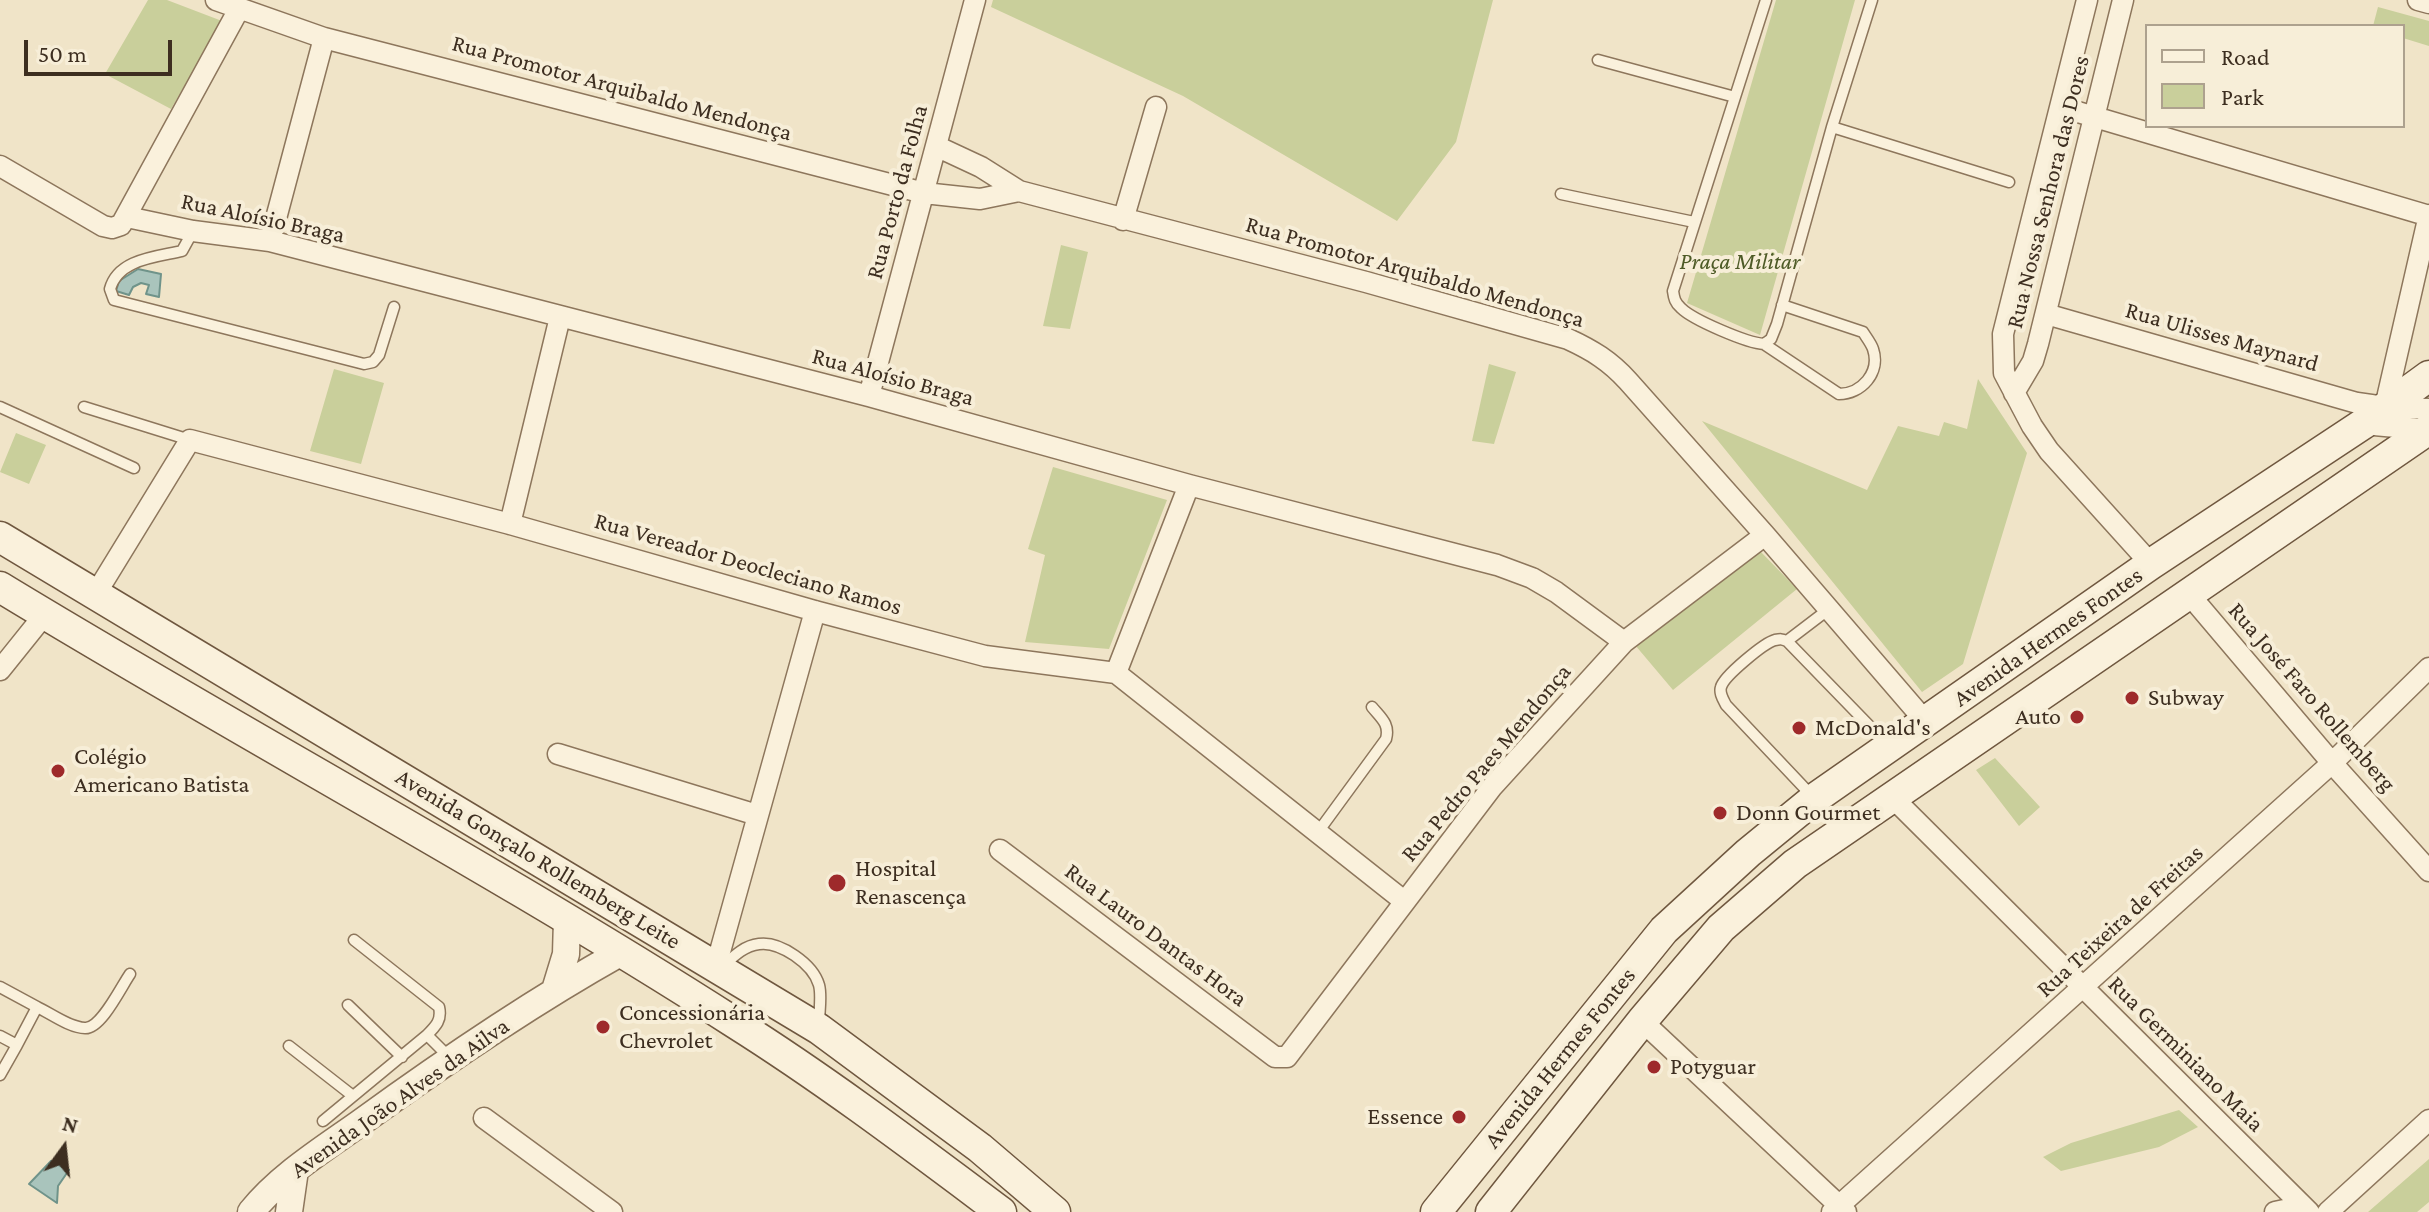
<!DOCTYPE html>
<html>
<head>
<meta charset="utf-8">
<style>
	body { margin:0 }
	#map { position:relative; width:2429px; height:1212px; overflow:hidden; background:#f0e4c8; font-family:"Crimson Pro",serif }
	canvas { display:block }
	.legend { position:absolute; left:2145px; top:24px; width:260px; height:104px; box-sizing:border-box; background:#f7eed8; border:2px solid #ada18e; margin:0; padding:10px 14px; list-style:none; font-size:24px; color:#3d2e20 }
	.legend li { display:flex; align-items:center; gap:16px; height:40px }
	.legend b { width:40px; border:2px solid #ada18e }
	.north { position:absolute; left:24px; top:1108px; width:80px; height:80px; -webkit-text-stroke:6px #f7eed8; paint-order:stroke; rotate:15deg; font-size:22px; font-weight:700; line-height:32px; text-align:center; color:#3d2e20 }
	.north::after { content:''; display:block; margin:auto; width:28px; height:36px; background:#3d2e20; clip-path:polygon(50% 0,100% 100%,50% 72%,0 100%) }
	.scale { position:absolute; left:24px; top:40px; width:148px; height:36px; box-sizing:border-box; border:4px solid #3d2e20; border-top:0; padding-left:10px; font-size:24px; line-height:28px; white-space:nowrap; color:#3d2e20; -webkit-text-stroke:6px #f7eed8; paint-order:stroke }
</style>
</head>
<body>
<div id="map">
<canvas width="2429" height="1212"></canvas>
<ul class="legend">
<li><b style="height:10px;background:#faf1dc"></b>Road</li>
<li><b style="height:22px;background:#c9cf9b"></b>Park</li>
</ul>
<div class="north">N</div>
<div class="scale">50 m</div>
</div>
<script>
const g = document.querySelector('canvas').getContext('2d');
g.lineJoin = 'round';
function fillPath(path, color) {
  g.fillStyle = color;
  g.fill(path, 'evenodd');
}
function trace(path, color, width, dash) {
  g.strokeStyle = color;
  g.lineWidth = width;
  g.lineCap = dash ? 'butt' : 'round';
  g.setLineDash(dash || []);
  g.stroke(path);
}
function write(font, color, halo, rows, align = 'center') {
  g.font = font + ' "Crimson Pro",serif';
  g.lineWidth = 8;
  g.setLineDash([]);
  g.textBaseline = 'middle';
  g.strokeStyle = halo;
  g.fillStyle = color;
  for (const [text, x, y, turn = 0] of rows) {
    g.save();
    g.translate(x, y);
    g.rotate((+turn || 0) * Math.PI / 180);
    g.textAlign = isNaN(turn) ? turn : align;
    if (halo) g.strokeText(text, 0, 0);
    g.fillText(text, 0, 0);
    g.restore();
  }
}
fillPath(new Path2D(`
	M148,0H167L222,21L171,109L105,74Z
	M993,0H1493L1456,142L1397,221L1183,96L991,7Z
	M1776,0H1855L1760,335L1687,303Z
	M2378,7L2429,21V46L2403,38V26H2373Z
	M1061,245L1088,252L1070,329L1043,326Z
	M1489,364L1516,372L1494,444L1472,441Z
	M334,369L384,383L361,464L310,451Z
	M1978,379L2027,453L1963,664L1922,692L1702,421L1867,490L1898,426L1939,436L1944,422L1967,429Z
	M16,433L46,445L29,484L0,472Z
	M1053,467L1167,500L1109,649L1025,642L1045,555L1028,549Z
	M1760,551L1797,589L1673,690L1635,645Z
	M1995,758L2040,807L2019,826L1976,770Z
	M2179,1110L2198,1127L2159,1147L2061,1171L2043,1157L2071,1143Z
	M2429,1159V1202L2417,1212H2368Z`), '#c9cf9b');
const water = new Path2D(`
	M138,269L161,274L159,297L146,294L149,285L141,283L133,287L129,295L116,291L119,281Z
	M51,1161L69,1170L58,1186L57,1203L29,1184Z`);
fillPath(water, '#a9c4bc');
trace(water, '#6f938a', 2);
const service = new Path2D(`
	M1766,0L1673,291C1674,298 1675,303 1681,308C1693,320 1747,343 1764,344L1771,339L1777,324L1832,127L1872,0
	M1598,60L1735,97
	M1832,127L2009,182
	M1561,194L1694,222
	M193,231L182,251C156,257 118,259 110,289L114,300L364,364L373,362L379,355L394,307
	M1764,344L1839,394C1861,394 1881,373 1873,349C1871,343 1866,337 1863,332L1782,305
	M0,407L134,468
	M84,407L190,440
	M1787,641L1829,609
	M1812,796L1726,705C1723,699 1719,693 1721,687C1724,676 1764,643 1775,640C1781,639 1781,639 1787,641L1886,743
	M1318,832L1386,739C1390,724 1381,718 1372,707
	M354,940L439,1007C442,1020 436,1026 427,1035
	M722,967C733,957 743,946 759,944C780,941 813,964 819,985C822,996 819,1012 819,1023
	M0,987L37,1007L17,1045
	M348,1005L402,1057
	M37,1007C50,1013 70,1028 85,1028C101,1029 121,987 130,974
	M0,1036L17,1045L0,1075
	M289,1046L353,1096
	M323,1121L427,1035L449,1057`);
const minor = new Path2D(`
	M216,0L324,38L924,193L980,199L1019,191
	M2087,0L2003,334L2004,373L2032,426L2049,451L2151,564
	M2418,0L2429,3
	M2061,107L2429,216
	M936,146L981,167L1019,191L1366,282L1568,339C1592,350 1610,361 1628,381L1765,535L1926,722
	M0,166L103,226L112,228L121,225L239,9
	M127,217L193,231L270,241L869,396L1189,485L1497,565L1532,578L1556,592L1624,642
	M1123,220L1156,107
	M270,241L324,38
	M2046,314L2357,403L2385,407L2429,409
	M2014,393L2033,361L2038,344L2123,0
	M869,396L975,0
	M2385,407L2429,215
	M2363,424L2429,430
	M510,524L560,317
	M2188,593L2332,763L2429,871
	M95,595L190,440L510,524L815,611L985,656L1116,673L1404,901
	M0,670L45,614
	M1116,673L1189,485
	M558,754L757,815
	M1892,797L2309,1212
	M1000,850L1275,1057H1287L1492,787L1624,642L1765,535
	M716,966L815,611
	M1642,1021L1846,1212
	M484,1118L612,1212
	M1832,1212L2332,763L2429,668
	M2275,1212L2303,1206
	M2328,1212L2429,1120`);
const tertiary = new Path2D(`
	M555,990L566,954L567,920
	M251,1212C280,1176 322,1150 360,1123C444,1062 529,1004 620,953
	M289,1212L295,1170`);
const secondary = new Path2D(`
	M0,537L819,1029L980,1148L1055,1212
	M0,587C243,735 495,869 735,1023C827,1081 914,1147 1001,1212
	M1436,1212L1664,930L1748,853L1814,799L2151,564L2363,424L2429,376
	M1491,1212L1642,1021L1721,928L1795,864L2429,429`);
trace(service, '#8d765c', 13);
trace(minor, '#8d765c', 23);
trace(tertiary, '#8d765c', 29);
trace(secondary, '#6f573f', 33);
trace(service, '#faf1dc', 10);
trace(minor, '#faf1dc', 20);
trace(tertiary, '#faf1dc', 26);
trace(secondary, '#faf1dc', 30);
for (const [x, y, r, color] of [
	[2132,698,8,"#9e2a2b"],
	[2077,717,8,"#9e2a2b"],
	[1799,728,8,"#9e2a2b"],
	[58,771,8,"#9e2a2b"],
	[1720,813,8,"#9e2a2b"],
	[837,883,10,"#9e2a2b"],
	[603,1027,8,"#9e2a2b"],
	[1654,1067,8,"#9e2a2b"],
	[1459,1117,8,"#9e2a2b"]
]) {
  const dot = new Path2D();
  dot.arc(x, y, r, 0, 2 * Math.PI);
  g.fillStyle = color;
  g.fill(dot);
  trace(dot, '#f7eed8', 3);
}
write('24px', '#3d2e20', '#f7eed8', [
	["Rua Promotor Arquibaldo Mendonça",622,88,15],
	["Rua Porto da Folha",897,192,-75],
	["Rua Nossa Senhora das Dores",2048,192,-76],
	["Rua Aloísio Braga",263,218,12],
	["Rua Promotor Arquibaldo Mendonça",1415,272,16],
	["Rua Ulisses Maynard",2222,337,16],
	["Rua Aloísio Braga",893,377,15],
	["Rua Vereador Deocleciano Ramos",748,564,16],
	["Avenida Hermes Fontes",2048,637,-35],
	["Rua José Faro Rollemberg",2312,697,49],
	["Rua Pedro Paes Mendonça",1486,763,-50],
	["Avenida Gonçalo Rollemberg Leite",538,859,31],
	["Rua Teixeira de Freitas",2120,921,-42],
	["Rua Lauro Dantas Hora",1156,935,37],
	["Rua Germiniano Maia",2186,1054,45],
	["Avenida Hermes Fontes",1560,1058,-51],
	["Avenida João Alves da Ailva",400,1098,-35]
]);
write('italic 24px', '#4d5a26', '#f7eed8', [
	["Praça Militar",1740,262]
]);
write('24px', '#3d2e20', '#f7eed8', [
	["Subway",2148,698],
	["Auto",2061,717,"right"],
	["McDonald's",1815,728],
	["Colégio",74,757],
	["Americano Batista",74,785],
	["Donn Gourmet",1736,813],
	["Hospital",855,869],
	["Renascença",855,897],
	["Concessionária",619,1013],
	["Chevrolet",619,1041],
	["Potyguar",1670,1067],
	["Essence",1443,1117,"right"]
], 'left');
</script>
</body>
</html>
